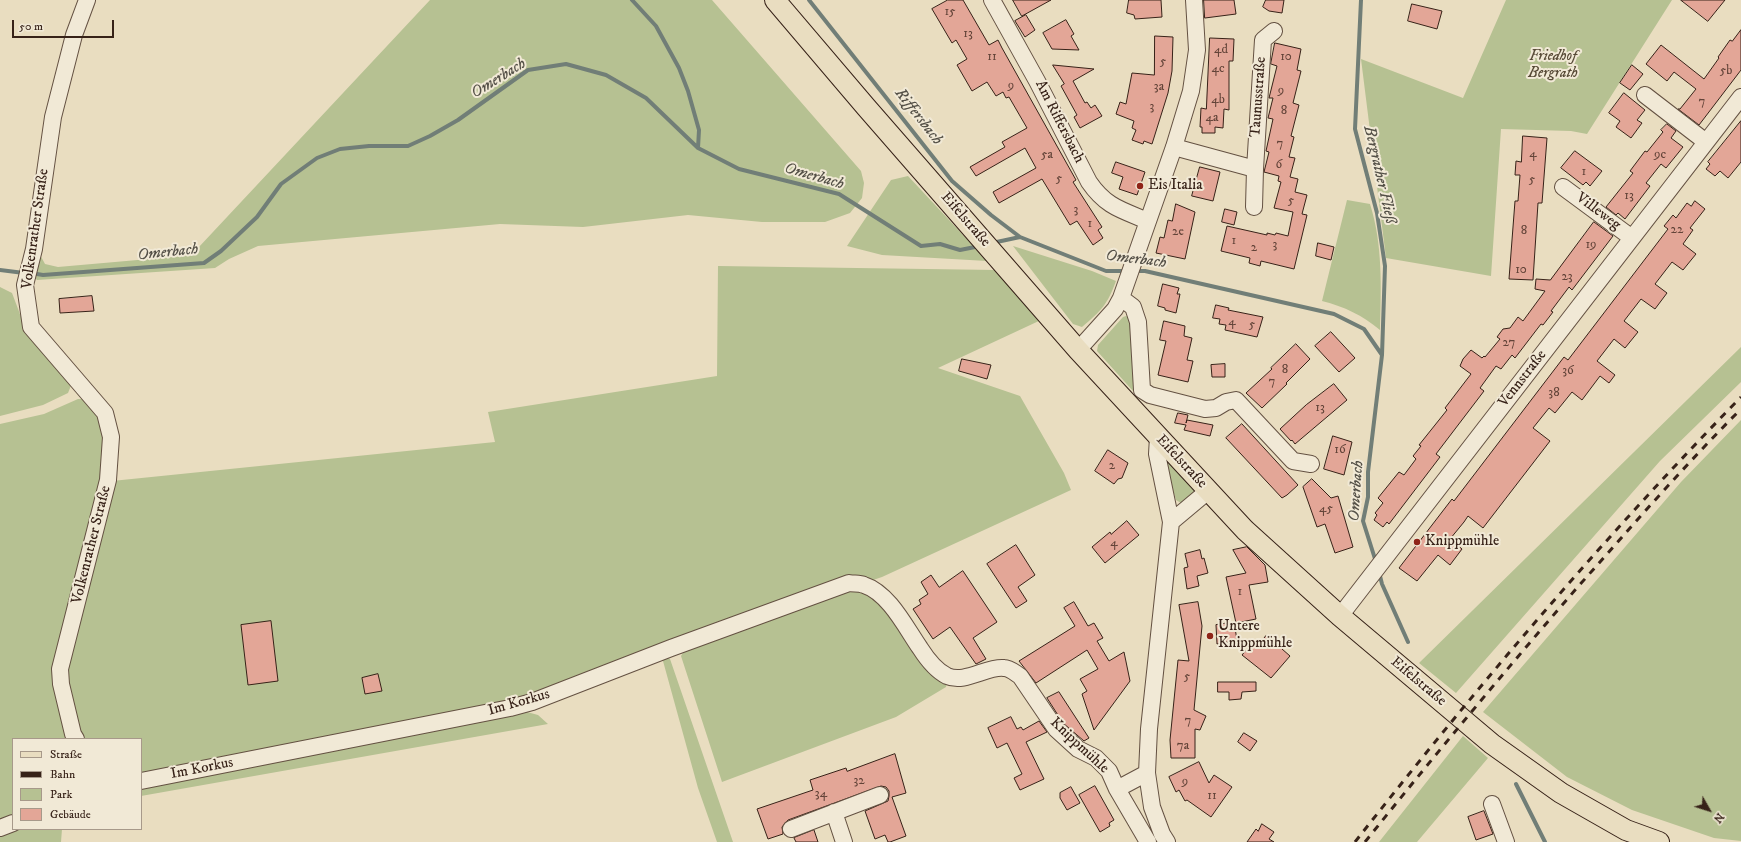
<!DOCTYPE html>
<html>
<head>
<meta charset="utf-8">
<style>
	body { margin:0 }
	#map { position:relative; width:1741px; height:842px; overflow:hidden; background:#e9ddc0; font-family:"IM FELL DW Pica",serif }
	canvas { display:block }
	.legend { position:absolute; left:12px; top:738px; width:130px; height:92px; box-sizing:border-box; background:#f1e9d6; border:1px solid #a7998a; margin:0; padding:5px 7px; list-style:none; font-size:12px; color:#372218 }
	.legend li { display:flex; align-items:center; gap:8px; height:20px }
	.legend b { width:20px; border:1px solid #a7998a }
	.north { position:absolute; left:1689px; top:790px; width:40px; height:40px; -webkit-text-stroke:3px #f1e9d6; paint-order:stroke; rotate:129deg; font-size:11px; font-weight:700; line-height:16px; text-align:center; color:#372218 }
	.north::after { content:''; display:block; margin:auto; width:14px; height:18px; background:#372218; clip-path:polygon(50% 0,100% 100%,50% 72%,0 100%) }
	.scale { position:absolute; left:12px; top:20px; width:102px; height:18px; box-sizing:border-box; border:2px solid #372218; border-top:0; padding-left:5px; font-size:12px; line-height:14px; white-space:nowrap; color:#372218; -webkit-text-stroke:3px #f1e9d6; paint-order:stroke }
</style>
</head>
<body>
<div id="map">
<canvas width="1741" height="842"></canvas>
<ul class="legend">
<li><b style="height:5px;background:#e9ddc0"></b>Straße</li>
<li><b style="height:5px;background:#372218"></b>Bahn</li>
<li><b style="height:11px;background:#b6c192"></b>Park</li>
<li><b style="height:11px;background:#e3a697"></b>Gebäude</li>
</ul>
<div class="north">N</div>
<div class="scale">50 m</div>
</div>
<script>
const g = document.querySelector('canvas').getContext('2d');
g.lineJoin = 'round';
function fillPath(path, color) {
  g.fillStyle = color;
  g.fill(path, 'evenodd');
}
function trace(path, color, width, dash) {
  g.strokeStyle = color;
  g.lineWidth = width;
  g.lineCap = dash ? 'butt' : 'round';
  g.setLineDash(dash || []);
  g.stroke(path);
}
function write(font, color, halo, rows, align = 'center') {
  g.font = font + ' "IM FELL DW Pica",serif';
  g.lineWidth = 4;
  g.setLineDash([]);
  g.textBaseline = 'middle';
  g.strokeStyle = halo;
  g.fillStyle = color;
  for (const [text, x, y, turn = 0] of rows) {
    g.save();
    g.translate(x, y);
    g.rotate((+turn || 0) * Math.PI / 180);
    g.textAlign = isNaN(turn) ? turn : align;
    if (halo) g.strokeText(text, 0, 0);
    g.fillText(text, 0, 0);
    g.restore();
  }
}
fillPath(new Path2D(`
	M430,0H712L861,171L864,183L862,198L850,213L825,222H762L688,215L583,227L500,224L258,246L229,259L215,268L37,280L32,275L38,251L45,264L58,267L183,256L198,248Z
	M1506,0H1672L1587,134L1571,131L1501,129L1491,276L1386,258L1361,59L1463,98Z
	M908,176L979,252L987,261L882,255L847,246L891,180Z
	M1347,200L1370,204C1383,245 1381,288 1380,330C1362,315 1345,307 1322,301Z
	M1013,246L1092,271L1116,281C1107,305 1102,310 1082,327L1073,324Z
	M718,266L996,270L1041,320L938,368L1020,396L1064,473L1071,490L882,577L524,698L141,776V739H80L66,675L112,481L495,442L488,412L717,376Z
	M0,287L12,293L26,330L72,383L68,393L43,405L0,416Z
	M1126,316L1130,318L1136,392L1133,391L1097,351L1098,345L1123,317Z
	M1741,347V382L1660,461L1456,693L1419,663Z
	M78,399H86L93,404L107,438L102,479L63,634L70,739H13V818L0,823V424L44,414Z
	M1741,420V841L1714,838L1632,810L1567,777L1483,712L1681,482Z
	M1166,459L1196,492L1181,503L1176,500L1164,460Z
	M861,590L878,597L947,682L946,687L896,717L722,782L681,656L688,644L840,591Z
	M664,656L670,659L733,842H717L698,788L663,661L658,657Z
	M527,712L538,715L548,724L141,796V788Z
	M1463,736L1488,758L1417,842H1379Z
	M13,829H62L61,842H0V833Z`), '#b6c192');
trace(new Path2D(`
	M632,0L656,26L679,68L688,91L699,130L698,148
	M809,0L952,181L991,215L1020,237
	M1361,0L1355,129L1377,213L1385,266L1382,355
	M992,243L1020,237L1106,271H1127
	M0,270L24,273
	M1134,271H1145L1334,314L1364,329L1382,355L1368,472V497L1363,521L1376,562
	M31,273L43,275L204,263L221,251L257,217L281,184L317,158L340,149L369,146H408L430,136L458,120L528,70L566,64L606,75L646,98L698,148L739,169L839,194L921,246L940,244L960,250L980,246
	M1379,572L1382,584L1408,642
	M1516,784L1545,842`), '#717e77', 4);
const building = new Path2D(`
	M948,0H963L989,45L998,40L1002,48L1076,180L1073,182L1102,227L1098,230L1103,238L1093,245L1077,221L1070,225L1042,179L999,203L993,192L1036,168L1025,148L976,176L970,167L1005,147L1002,142L1027,128L1009,97L1006,98L1003,92L996,96L987,82L972,91L957,65L967,59L956,40L952,43L932,9Z
	M1013,0H1051L1022,16Z
	M1129,0H1161L1162,17L1135,19L1134,15L1127,13Z
	M1204,0H1234L1236,14L1205,18Z
	M1266,0H1284L1282,13L1269,11L1263,7Z
	M1681,0H1725L1708,21Z
	M1412,4L1442,11L1437,29L1408,21Z
	M1026,15L1035,30L1025,37L1015,21Z
	M1066,20L1074,34L1071,36L1079,50L1052,49L1043,33Z
	M1741,30V70L1699,125L1678,109H1680L1696,89L1674,72L1667,81L1646,64L1661,45L1704,79L1719,58L1718,57L1730,40L1732,41Z
	M1155,36L1173,37L1172,71L1168,93L1152,144L1144,141L1143,144L1132,140L1136,130L1132,128L1134,121L1116,114L1120,102L1126,104L1132,73L1154,75Z
	M1210,38L1234,39L1233,61H1229V110L1224,109L1223,128L1215,127V133H1202V127H1200L1201,108L1206,109Z
	M1275,43L1301,49L1297,70L1301,71L1293,103L1299,105L1291,136L1294,137L1289,157L1295,158L1290,177L1298,179L1295,192L1307,195L1302,214L1307,215L1294,269L1261,261L1260,266L1249,263L1250,258L1221,251L1227,226L1267,235V233L1275,235L1276,233L1288,236L1293,212L1274,208L1281,182L1278,181L1279,176L1264,172L1269,152L1266,151L1273,119L1268,118L1273,98H1269L1277,66L1271,64Z
	M1053,65L1094,69L1073,81L1085,103L1087,102L1091,108L1095,105L1102,116L1080,128L1074,117L1077,115L1061,86L1064,84Z
	M1632,65L1643,74L1630,90L1620,83Z
	M1624,93L1645,110L1637,120L1642,123L1631,138L1616,127L1620,121L1609,113Z
	M1741,121V162L1728,178L1720,171L1715,176L1706,169L1710,164L1708,162Z
	M1667,124L1676,131L1671,138L1683,147L1666,168L1661,164L1646,183L1650,186L1625,219L1618,213L1616,215L1606,207L1633,173L1630,171L1645,151L1647,152L1663,132L1661,130Z
	M1523,136L1547,138L1542,203H1538L1533,280L1509,279L1515,201H1518L1520,175H1515L1516,161L1521,162Z
	M1575,151L1602,171L1590,186L1586,182L1583,185L1561,168Z
	M1116,162L1145,172L1137,195L1119,189L1123,177L1112,173Z
	M1200,167L1220,172L1213,201L1192,196Z
	M1695,201L1705,209L1690,228L1693,230L1683,244L1696,254L1683,270L1672,262L1655,284L1667,293L1655,309L1641,299L1624,321L1638,332L1625,348L1614,339L1597,361L1615,375L1609,383L1600,376L1582,400L1572,392L1555,413L1549,408L1533,428L1550,441L1483,528L1468,516L1464,522L1450,539L1462,549L1450,565L1438,555L1417,581L1399,568L1452,499L1454,501L1564,357L1568,360L1668,229L1664,226L1673,215L1676,218L1687,203L1691,206Z
	M1176,204L1195,212L1185,259L1156,253L1160,237L1164,238L1168,220L1172,221Z
	M1225,209L1237,212L1234,225L1222,222Z
	M1594,222L1613,236L1572,290L1569,287L1551,311L1553,312L1543,325L1541,324L1515,358L1512,355L1501,369L1496,366L1480,388L1484,391L1436,454L1440,457L1389,524L1387,522L1383,527L1374,520L1377,515L1375,513L1383,503L1378,498L1399,472L1404,475L1416,459L1413,456L1421,446L1419,445L1447,410L1445,408L1471,374L1460,366L1463,359L1471,350L1482,358L1484,356L1485,357L1500,339L1497,337L1503,329L1510,328L1518,317L1523,321L1545,291L1535,289L1536,279L1550,280Z
	M1318,243L1334,247L1331,260L1316,256Z
	M1163,284L1179,288L1177,294H1180L1176,313L1165,310V308L1158,306Z
	M92,296L94,311L60,313L59,299Z
	M1216,305L1229,308L1228,310L1263,317L1257,337L1225,330L1226,325L1219,324L1220,319L1213,318Z
	M1164,321L1185,326L1184,336L1192,338L1187,360L1193,361L1188,382L1158,375L1166,341L1160,340Z
	M1331,332L1355,358L1339,372L1315,346Z
	M1296,344L1310,359L1286,383L1287,384L1262,408L1246,393L1272,369L1271,368Z
	M962,359L991,365L987,379L959,371Z
	M1225,364V377H1212L1211,365Z
	M1334,384L1347,400L1295,444L1292,440L1291,441L1280,429L1306,405Z
	M1178,413L1188,415L1186,423L1187,420L1213,425L1210,436L1184,430L1186,425L1175,423Z
	M1242,424L1298,485L1287,495L1282,498L1226,438Z
	M1333,436L1352,442L1344,475L1324,469Z
	M1108,450L1128,463L1122,478L1118,479L1114,484L1095,471Z
	M1312,479L1331,498L1338,496L1353,547L1335,553L1325,524L1317,527L1303,487Z
	M1127,521L1139,535L1105,563L1092,547L1110,532L1111,534Z
	M1016,545L1035,575L1018,587L1027,601L1016,608L987,564Z
	M1247,547L1265,565L1268,582L1249,585L1256,619L1236,623L1226,577L1246,573L1233,550Z
	M1200,550L1202,559L1204,558L1208,573L1197,576L1199,586L1187,589L1184,568L1188,567L1185,554Z
	M963,571L997,622L973,638L986,659L976,664L950,627L933,639L913,609L921,604L919,600L928,594L921,582L931,575L939,587Z
	M1074,602L1088,626L1094,623L1103,638L1097,641L1109,661L1124,652L1130,681L1094,730L1082,694L1087,691L1080,679L1098,669L1087,650L1036,683L1019,661L1075,626L1064,608Z
	M1198,602L1202,626L1194,710L1206,716L1200,730L1195,729V758H1171L1170,740L1178,660L1189,661L1179,605Z
	M271,621L278,681L248,685L241,625Z
	M1229,623L1235,628L1237,640L1217,644L1216,625Z
	M1266,636L1274,642L1276,639L1285,646L1282,649L1290,656L1271,678L1242,655L1252,643L1257,647Z
	M378,674L382,691L365,694L362,678Z
	M1218,682H1256V691L1242,692L1241,699L1229,700V692H1218Z
	M1059,692L1089,738L1084,741L1063,723L1047,698Z
	M1011,717L1017,729L1021,727L1023,730L1039,721L1047,732L1026,742L1044,779L1020,790L1014,778L1022,774L1007,743L997,748L988,728Z
	M1244,733L1257,741L1250,751L1238,742Z
	M895,754L906,793L892,797L906,836L890,842H888L885,835L875,839L865,811L888,801L889,796V791L886,787L881,786L788,820L782,827L783,834L768,839L757,809L813,790L810,780L846,768L847,771Z
	M1199,762L1209,783L1214,775L1232,787L1211,817L1187,800L1185,801L1179,790L1176,792L1169,777Z
	M1095,786L1114,820L1109,823L1110,826L1100,832L1079,795Z
	M1071,787L1080,803L1067,810L1060,798V793Z
	M1484,811L1493,834L1476,840L1468,817Z
	M1262,824L1274,832L1269,839L1274,842H1247L1256,829L1258,831Z
	M814,830L818,842H796L794,838Z`);
fillPath(building, '#e3a697');
trace(building, '#372218', 1);
const minor = new Path2D(`
	M992,0L1037,81L1089,182C1106,207 1122,210 1148,221
	M1645,95L1706,142
	M1174,147L1255,169L1263,40L1274,31
	M1563,187L1632,238
	M1254,207L1255,169
	M1121,298L1133,307L1138,322L1142,390L1150,395L1205,409L1216,408L1226,402L1236,400L1293,461L1311,464
	M1078,350L1115,309L1121,298L1174,147L1191,91L1197,50L1194,0
	M1158,437L1157,454L1171,522L1149,729L1147,773L1152,807L1162,834L1167,842
	M1171,522L1208,491
	M1340,616L1741,97
	M76,739L73,734L61,684L60,669L108,480L111,437L105,413L31,327L25,285L34,249L53,117L74,35L87,0
	M141,781L510,708L532,702L671,648L849,583C854,584 859,583 864,585C889,593 906,628 920,648C927,659 935,670 947,676C965,684 987,666 1004,668C1010,668 1015,673 1020,676L1056,729L1078,749L1096,758L1109,771L1117,789L1148,842
	M1117,789L1147,773
	M1492,804L1506,842
	M834,812L844,842
	M0,828L13,823
	M791,829L880,795`);
const major = new Path2D(`
	M775,0L866,107L1078,350L1245,530L1340,616L1492,744L1561,793L1626,830L1659,842`);
trace(minor, '#645142', 18);
trace(major, '#372218', 22);
trace(minor, '#f1e9d6', 16);
trace(major, '#e9ddc0', 20);
trace(new Path2D(`
	M1355,842C1476,688 1604,537 1741,397
	M1365,842C1434,756 1504,672 1576,589C1630,528 1684,466 1741,409`), '#372218', 3, [7, 7]);
for (const [x, y, r, color] of [
	[1140,186,4,"#8f2418"],
	[1417,542,4,"#8f2418"],
	[1210,636,4,"#8f2418"]
]) {
  const dot = new Path2D();
  dot.arc(x, y, r, 0, 2 * Math.PI);
  g.fillStyle = color;
  g.fill(dot);
  trace(dot, '#f1e9d6', 1.5);
}
write('13px', '#624338', null, [
	["15",950,12],
	["13",968,34],
	["4d",1221,50],
	["11",992,57],
	["10",1286,57],
	["5",1163,62],
	["4c",1218,69],
	["5b",1726,71],
	["9",1011,86],
	["3a",1159,87],
	["9",1281,91],
	["4b",1218,100],
	["7",1702,102],
	["3",1152,107],
	["8",1284,111],
	["4a",1212,118],
	["7",1280,144],
	["4",1533,154],
	["5a",1047,155],
	["9c",1660,155],
	["6",1279,165],
	["1",1584,172],
	["5",1059,179],
	["5",1532,180],
	["13",1629,196],
	["5",1291,201],
	["3",1076,210],
	["1",1090,224],
	["22",1677,230],
	["8",1524,231],
	["2e",1178,232],
	["1",1234,241],
	["3",1275,245],
	["19",1591,245],
	["2",1254,248],
	["10",1521,270],
	["23",1567,277],
	["4",1232,322],
	["5",1252,325],
	["27",1509,343],
	["8",1285,370],
	["36",1568,371],
	["7",1272,382],
	["38",1554,393],
	["13",1320,408],
	["16",1340,450],
	["2",1112,466],
	["45",1326,509],
	["4",1114,543],
	["1",1240,592],
	["5",1187,677],
	["7",1188,721],
	["7a",1183,746],
	["32",859,781],
	["9",1185,782],
	["34",821,794],
	["11",1212,796]
]);
write('italic 15px', '#574a36', '#f1e9d6', [
	["Friedhof",1553,57],
	["Bergrath",1553,74]
]);
write('15px', '#372218', '#f1e9d6', [
	["Taunusstraße",1259,97,-86],
	["Am Riffersbach",1059,122,63],
	["Villeweg",1598,212,37],
	["Eifelstraße",965,220,49],
	["Volkenrather Straße",36,229,-82],
	["Vennstraße",1523,379,-52],
	["Eifelstraße",1181,462,47],
	["Volkenrather Straße",92,545,-76],
	["Eifelstraße",1418,682,40],
	["Im Korkus",519,703,-16],
	["Knippmühle",1079,746,43],
	["Im Korkus",202,769,-11]
]);
write('15px', '#372218', '#f1e9d6', [
	["Eis Italia",1148,186],
	["Knippmühle",1425,542],
	["Untere",1218,627],
	["Knippmühle",1218,644]
], 'left');
write('italic 16px', '#545047', '#f1e9d6', [
	["Omerbach",499,79,-32],
	["Riffersbach",918,117,52],
	["Bergrather Fließ",1379,175,77],
	["Omerbach",814,177,16],
	["Omerbach",168,253,-6],
	["Omerbach",1136,260,7],
	["Omerbach",1357,491,-86]
]);
</script>
</body>
</html>
